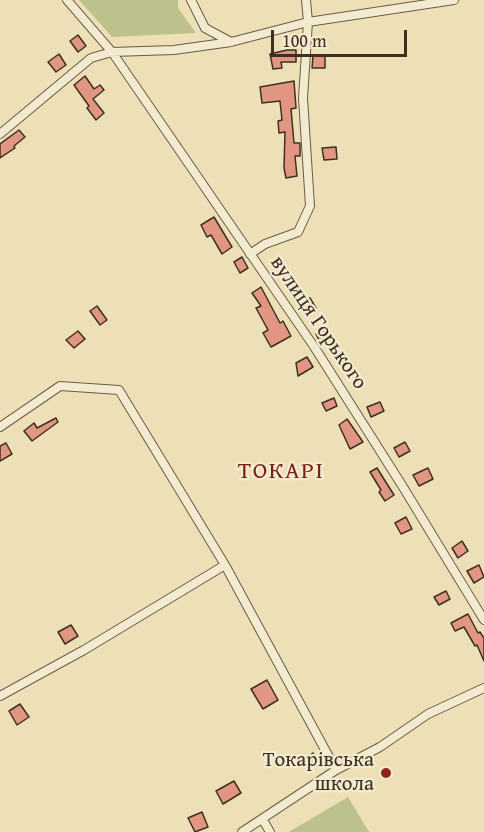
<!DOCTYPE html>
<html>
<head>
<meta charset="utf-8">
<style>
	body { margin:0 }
	#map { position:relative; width:484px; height:832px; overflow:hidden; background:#ede0b7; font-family:"Gentium Book Plus",serif }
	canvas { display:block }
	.scale { position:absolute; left:271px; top:30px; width:136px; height:27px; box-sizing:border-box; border:3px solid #3f2f23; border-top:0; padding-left:8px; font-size:18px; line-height:21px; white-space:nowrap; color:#3f2f23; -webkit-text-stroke:4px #f3ebd0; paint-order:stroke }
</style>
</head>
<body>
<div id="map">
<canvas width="484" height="832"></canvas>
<div class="scale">100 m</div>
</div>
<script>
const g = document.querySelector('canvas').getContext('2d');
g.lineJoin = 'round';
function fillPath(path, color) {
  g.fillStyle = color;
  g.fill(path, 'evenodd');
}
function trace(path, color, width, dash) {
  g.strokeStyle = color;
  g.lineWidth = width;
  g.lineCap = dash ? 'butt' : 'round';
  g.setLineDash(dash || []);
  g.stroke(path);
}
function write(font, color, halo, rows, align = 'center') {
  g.font = font + ' "Gentium Book Plus",serif';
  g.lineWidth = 4.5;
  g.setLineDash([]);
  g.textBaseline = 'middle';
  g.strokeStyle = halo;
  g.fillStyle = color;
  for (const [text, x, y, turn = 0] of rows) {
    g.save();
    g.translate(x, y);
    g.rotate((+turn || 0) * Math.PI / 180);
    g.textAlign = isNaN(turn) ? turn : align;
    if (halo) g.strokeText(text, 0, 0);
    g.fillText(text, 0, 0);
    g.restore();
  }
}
fillPath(new Path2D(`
	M79,0H178V8L196,33L112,37Z
	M348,797L369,832H289Z`), '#bdc18b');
const building = new Path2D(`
	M78,35L86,46L78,52L70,41Z
	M287,50H296V62H281L282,68L273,69L270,54Z
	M59,54L66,65L56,72L48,62Z
	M313,56H325V68H312Z
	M85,76L94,89L100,85L104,90L93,99L104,113L96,120L87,108L89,106L74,85Z
	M294,81L296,108L291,109L294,143H300V156H295L297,176L286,178L284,168L285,132L279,133L278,121L282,120L280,101L262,103L260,87Z
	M19,130L25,137L14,146L15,148L0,158V144Z
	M336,147L337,159L324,160L322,148Z
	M214,217L232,247L222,254L211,235L207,237L201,225Z
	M242,257L248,268L240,273L234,262Z
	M261,287L280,323L283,321L291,336L271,347L263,333L268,330L256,308L261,306L252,293Z
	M310,298L316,308L305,314L299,304Z
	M97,306L107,320L100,325L90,311Z
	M328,328L333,338L321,344L316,334Z
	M78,331L85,339L74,348L66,340Z
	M307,357L313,367L298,376L296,363Z
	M334,398L337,406L326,411L322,403Z
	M380,402L384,411L371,417L367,407Z
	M56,418L58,422L32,441L24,431L34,423L37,428Z
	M347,419L363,442L350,449L339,425Z
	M405,442L410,451L399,457L394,448Z
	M6,443L12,454L0,461V446Z
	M377,468L394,495L385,501L379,492L381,490L370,472Z
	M428,468L433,479L419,486L413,475Z
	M406,517L412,529L401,534L395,523Z
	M462,541L468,551L458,558L452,548Z
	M479,565L484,577L474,583L467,571Z
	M446,591L450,599L439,605L434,597Z
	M468,614L478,633L480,632L484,638V661L477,645L475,646L464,627L455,631L451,623Z
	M71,625L78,636L65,644L58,632Z
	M267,680L278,700L263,709L251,689Z
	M20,704L29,717L17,725L9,711Z
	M313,753L319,762L308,769L302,761Z
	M234,781L241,793L223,804L216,791Z
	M202,812L208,827L195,832L188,818Z`);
fillPath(building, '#e19682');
trace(building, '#3f2f23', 1.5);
const minor = new Path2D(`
	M67,0L112,52L174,50L231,42L308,22L454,0
	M191,0L205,28L231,42
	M0,134L91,58L112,52L315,348L403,487L484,620
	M250,254L265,244L298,232L310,206L303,98L308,22L306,0
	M0,427L60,386L119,390L225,565L336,770L242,832
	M0,696L84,650L225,565
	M336,770L380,747L428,714L484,688
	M263,820L270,832`);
trace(minor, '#6a5b48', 10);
trace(minor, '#f3ebd0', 8);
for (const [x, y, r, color] of [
	[386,773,6,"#8f2418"]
]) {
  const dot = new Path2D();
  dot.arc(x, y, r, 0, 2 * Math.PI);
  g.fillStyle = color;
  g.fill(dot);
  trace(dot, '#f3ebd0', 2);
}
write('21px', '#3f2f23', '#f3ebd0', [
	["вулиця Горького",318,323,56]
]);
write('21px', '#3f2f23', '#f3ebd0', [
	["Токарівська",374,761],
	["школа",374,785]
], 'right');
g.letterSpacing = '1.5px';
write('24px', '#7a1f14', '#f3ebd0', [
	["ТОКАРІ",281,472]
]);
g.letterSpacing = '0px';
</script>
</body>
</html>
